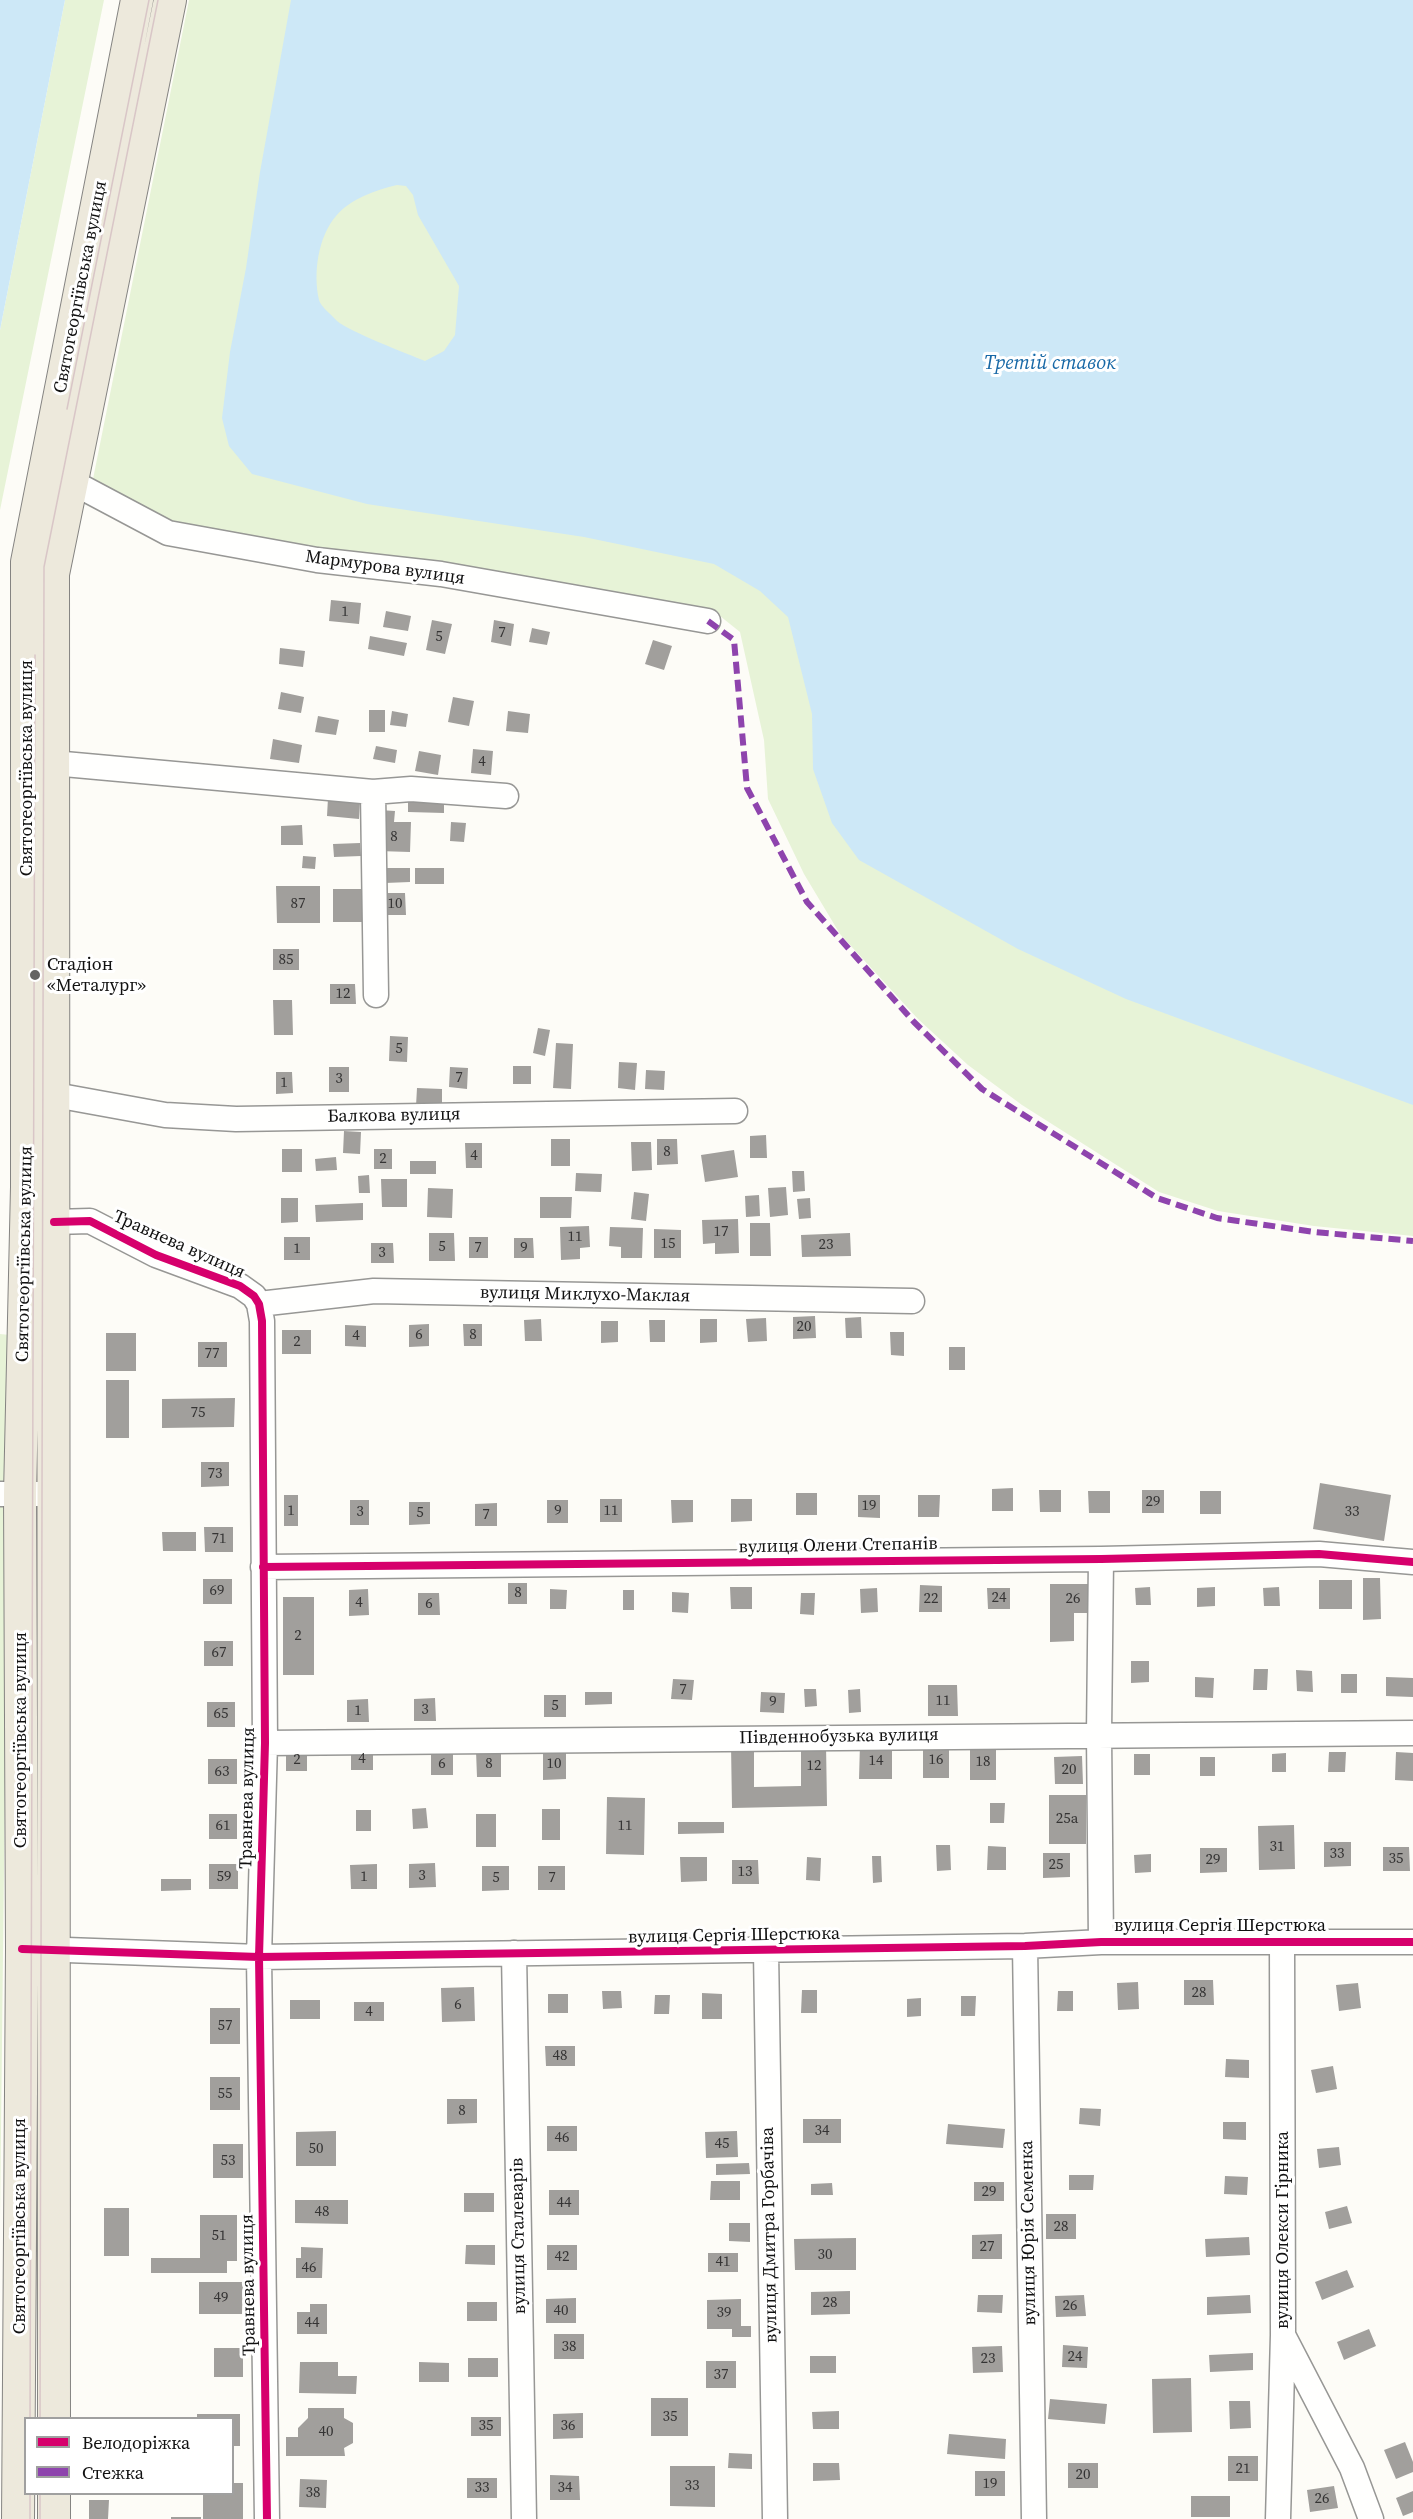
<!DOCTYPE html>
<html>
<head>
<meta charset="utf-8">
<style>
	body { margin:0 }
	#map { position:relative; width:1413px; height:2519px; overflow:hidden; background:#fdfcf7; font-family:"Source Serif 4",serif }
	canvas { display:block }
	.legend { position:absolute; left:24px; top:2417px; width:210px; height:78px; box-sizing:border-box; background:#fff; border:2px solid #a0a0a0; margin:0; padding:8px 10px; list-style:none; font-size:18px; color:#111 }
	.legend li { display:flex; align-items:center; gap:12px; height:30px }
	.legend b { width:30px; border:2px solid #a0a0a0 }
</style>
</head>
<body>
<div id="map">
<canvas width="1413" height="2519"></canvas>
<ul class="legend">
<li><b style="height:8px;background:#d6006c"></b>Велодоріжка</li>
<li><b style="height:8px;background:#8e44ad"></b>Стежка</li>
</ul>
</div>
<script>
const g = document.querySelector('canvas').getContext('2d');
g.lineJoin = 'round';
function fillPath(path, color) {
  g.fillStyle = color;
  g.fill(path, 'evenodd');
}
function trace(path, color, width, dash) {
  g.strokeStyle = color;
  g.lineWidth = width;
  g.lineCap = dash ? 'butt' : 'round';
  g.setLineDash(dash || []);
  g.stroke(path);
}
function write(font, color, halo, rows, align = 'center') {
  g.font = font + ' "Source Serif 4",serif';
  g.lineWidth = 6;
  g.setLineDash([]);
  g.textBaseline = 'middle';
  g.strokeStyle = halo;
  g.fillStyle = color;
  for (const [text, x, y, turn = 0] of rows) {
    g.save();
    g.translate(x, y);
    g.rotate((+turn || 0) * Math.PI / 180);
    g.textAlign = isNaN(turn) ? turn : align;
    if (halo) g.strokeText(text, 0, 0);
    g.fillText(text, 0, 0);
    g.restore();
  }
}
fillPath(new Path2D(`
	M65,0H104L0,510V330Z
	M189,0H1413V1236L1314,1226L1218,1211L1159,1192L1022,1105L968,1065L918,1019L840,934L804,874L768,799L764,740L740,632L715,612L318,552L169,524L92,484Z
	M0,1334L10,1335L0,2220Z`), '#e7f3d7');
fillPath(new Path2D(`
	M0,0H65L0,330Z
	M291,0H1413V1105L1126,999L1018,949L859,860L832,823L813,769L812,714L788,617L760,591L714,564L584,537L367,504L252,474L229,446L222,418L230,352L246,268L260,172ZM397,185L406,186L413,195L418,215L459,286L455,335L444,351L425,361C408,354 348,331 337,321C332,315 321,307 319,300C313,273 318,237 336,216C350,199 376,190 397,185Z`), '#cde8f7');
fillPath(new Path2D(`
	M331,600L361,603L359,624L329,621Z
	M386,611L411,616L408,631L383,627Z
	M432,620L452,624L445,654L426,650Z
	M494,620L514,624L511,646L491,642Z
	M532,628L550,632L547,645L529,642Z
	M370,636L407,643L404,656L368,649Z
	M653,640L672,646L664,670L645,664Z
	M280,648L305,651L303,667L279,664Z
	M281,692L304,697L301,713L278,709Z
	M453,697L474,701L469,726L448,722Z
	M369,710H385V732H369Z
	M392,711L408,714L406,727L390,725Z
	M508,711L530,714L528,733L506,731Z
	M318,716L339,720L336,735L315,732Z
	M273,739L302,745L299,763L270,759Z
	M376,746L397,750L395,763L373,759Z
	M473,749L493,751L491,775L471,773Z
	M419,751L441,755L438,775L415,771Z
	M328,798L360,801L359,819L327,816Z
	M408,800H444V813L408,812Z
	M379,810L395,811L394,822H411L410,852L378,851Z
	M451,822L466,823L464,842L450,841Z
	M302,825L303,845H281V826Z
	M360,843L361,856L334,857L333,844Z
	M303,856L316,857L315,869L302,868Z
	M385,868H410V882L385,883Z
	M415,868H444V884H415Z
	M276,886H320V923H277Z
	M333,889H362V922H333Z
	M383,893H405L406,915H384Z
	M273,949H299V970H273Z
	M330,984H355L356,1004H330Z
	M273,1000H292L293,1035H274Z
	M538,1028L550,1030L545,1056L533,1053Z
	M390,1036L408,1037L407,1062L389,1061Z
	M556,1043L573,1044L571,1089L553,1088Z
	M619,1062L637,1063L635,1090L618,1088Z
	M513,1066H531V1084H513Z
	M329,1067H349V1092H329Z
	M450,1067L468,1068L467,1089L449,1087Z
	M646,1070L665,1071L664,1090L645,1089Z
	M276,1072H292L293,1093L276,1094Z
	M417,1088L442,1089V1107L416,1106Z
	M344,1131L361,1132L360,1154L343,1153Z
	M766,1135L767,1158H750V1136Z
	M551,1139H570V1166H551Z
	M657,1139H677L678,1164L657,1165Z
	M631,1142H651L652,1170L632,1171Z
	M465,1143H482V1168H466Z
	M282,1149H302V1172H282Z
	M374,1149H392V1169H374Z
	M734,1150L738,1177L705,1182L701,1155Z
	M336,1157L337,1170L316,1171L315,1159Z
	M410,1161H436V1174H410Z
	M792,1171H804L805,1191L793,1192Z
	M576,1173L602,1174L601,1192L575,1191Z
	M369,1175L370,1193H359L358,1176Z
	M381,1179H407V1207H382Z
	M786,1187L788,1215L770,1217L768,1188Z
	M428,1188L453,1189L452,1218L427,1217Z
	M634,1192L649,1194L646,1221L631,1219Z
	M759,1195L760,1216L746,1217L745,1196Z
	M540,1197H572L571,1218H540Z
	M281,1198H298V1222L281,1223Z
	M810,1198L811,1218L799,1219L797,1199Z
	M363,1203V1220L316,1222L315,1205Z
	M738,1219L739,1253L715,1254V1243L703,1244L702,1220Z
	M750,1223H770L771,1256H750Z
	M589,1226L590,1247L580,1248V1259L561,1260L560,1227Z
	M610,1227L643,1228L642,1258H621V1247L609,1246Z
	M654,1229L681,1230V1258H654Z
	M429,1233H454L455,1261H429Z
	M850,1233L851,1256L802,1257L801,1235Z
	M284,1237H310V1260H284Z
	M469,1237H488V1258H469Z
	M514,1238H533L534,1258H514Z
	M371,1243H393L394,1263H371Z
	M815,1316L816,1338L793,1339V1317Z
	M861,1317L862,1338H846L845,1318Z
	M766,1318L767,1341L748,1342L746,1319Z
	M541,1319L542,1341H525L524,1320Z
	M700,1319H717V1342L700,1343Z
	M649,1320H665V1342H650Z
	M601,1321H618V1342L601,1343Z
	M429,1324V1346L409,1347V1325Z
	M463,1324H482V1346H464Z
	M345,1325L366,1326V1347L345,1346Z
	M282,1330H311V1354H282Z
	M890,1332H904V1356L891,1355Z
	M106,1333H136V1371H106Z
	M198,1342H227V1367H198Z
	M949,1347H965V1370H949Z
	M106,1380H129V1438H106Z
	M235,1398L234,1427L162,1428V1399Z
	M201,1462H229V1486L201,1487Z
	M1320,1483L1391,1495L1384,1541L1313,1529Z
	M1013,1488V1511H992V1489Z
	M1039,1490H1061V1512H1040Z
	M1142,1490H1164V1513H1142Z
	M1088,1491H1110V1513H1089Z
	M1200,1491H1221V1514H1200Z
	M796,1493H817V1515H796Z
	M284,1495H298V1526H284Z
	M858,1495H880V1518L858,1517Z
	M918,1495H940L939,1517H918Z
	M600,1499H622V1522H600Z
	M731,1499H752V1521L731,1522Z
	M350,1500H369V1525H350Z
	M547,1500H568V1523H547Z
	M671,1500H693V1522L672,1523Z
	M409,1502H430V1524L409,1525Z
	M497,1503V1526H475V1504Z
	M204,1527H233V1552H205Z
	M162,1532H196V1551H163Z
	M1363,1578H1380L1381,1619L1363,1620Z
	M203,1579H232V1604H203Z
	M1319,1580H1352V1609H1319Z
	M508,1583H527V1604H508Z
	M1050,1584H1096V1613H1074V1641L1050,1642Z
	M920,1585L942,1586V1612H919Z
	M730,1587H752V1609H731Z
	M1150,1587L1151,1605H1136L1135,1588Z
	M1215,1587V1606L1197,1607V1588Z
	M1279,1587L1280,1606H1264L1263,1588Z
	M877,1588L878,1612L861,1613L860,1589Z
	M987,1588H1010V1609H988Z
	M368,1589L369,1615L349,1616V1590Z
	M550,1589L567,1590L566,1609H550Z
	M623,1590H634V1610H623Z
	M672,1592L689,1593L688,1613L672,1612Z
	M418,1593H439L440,1615H418Z
	M801,1593H815L814,1615L800,1614Z
	M283,1597H314V1675H283Z
	M204,1641H233V1666H204Z
	M1131,1661H1149V1682L1131,1683Z
	M1254,1669H1268L1267,1690H1253Z
	M1296,1670L1312,1671L1313,1692L1297,1691Z
	M1341,1674H1357V1693H1341Z
	M1195,1677L1214,1678L1213,1698L1195,1697Z
	M1386,1677L1413,1678V1697L1386,1696Z
	M673,1679L694,1680L692,1700L671,1699Z
	M928,1685H957L958,1716H928Z
	M804,1689H816L817,1706L805,1707Z
	M860,1689L861,1712L849,1713L848,1690Z
	M585,1692H612V1704L585,1705Z
	M761,1692L785,1693L784,1713L760,1712Z
	M544,1695H566V1717H544Z
	M435,1698L436,1721H414V1699Z
	M368,1699L369,1722H347V1700Z
	M207,1702H235V1727H207Z
	M923,1742H949V1778H923Z
	M970,1743H996V1780H970Z
	M754,1744V1787L801,1786V1745L826,1744L827,1806L732,1808L731,1745Z
	M860,1744H892V1779H859Z
	M351,1748H373V1770H351Z
	M543,1748H566V1779L543,1780Z
	M286,1749H307V1771H286Z
	M476,1751H501V1777H477Z
	M431,1752H453V1775H431Z
	M1329,1752H1346L1345,1772H1328Z
	M1396,1752L1413,1753V1781L1395,1780Z
	M1286,1753V1772H1272V1754Z
	M1134,1754H1150V1775H1134Z
	M1082,1756L1083,1784H1055L1054,1757Z
	M1200,1757H1215V1776H1200Z
	M208,1759H237V1784H208Z
	M1049,1795H1086V1844H1049Z
	M607,1797L645,1798L644,1855L606,1854Z
	M990,1803H1005L1004,1823H990Z
	M426,1808L428,1828L413,1829L412,1809Z
	M542,1809H560V1840H542Z
	M356,1810H371V1831H356Z
	M209,1814H237V1839H209Z
	M476,1814H496V1847H476Z
	M678,1822H724V1833L678,1834Z
	M1294,1825L1295,1869L1259,1870L1258,1826Z
	M1324,1842H1351V1866L1324,1867Z
	M936,1845H950L951,1870L937,1871Z
	M988,1846L1006,1847V1870H987Z
	M1383,1847H1409L1410,1871H1383Z
	M1200,1848H1227V1872L1200,1873Z
	M1043,1853H1070V1877L1043,1878Z
	M1151,1854V1872L1135,1873L1134,1855Z
	M872,1856H881L882,1882L873,1883Z
	M680,1857H707V1881L681,1882Z
	M807,1857L821,1858L820,1881L806,1880Z
	M732,1860H758L759,1884H732Z
	M435,1863L436,1887L409,1888V1864Z
	M209,1864H238V1889H209Z
	M377,1864V1889H351L350,1865Z
	M482,1866H509V1890L482,1891Z
	M538,1866H565V1890H538Z
	M161,1879H191V1890L161,1891Z
	M1184,1980H1213L1214,2005H1184Z
	M1138,1982L1139,2009L1118,2010L1117,1983Z
	M1358,1983L1361,2008L1339,2011L1336,1985Z
	M474,1987L475,2021L442,2022L441,1988Z
	M802,1990H817V2013H801Z
	M602,1991H621L622,2008L603,2009Z
	M1058,1991H1073V2011H1057Z
	M702,1993L722,1994V2019H702Z
	M548,1994H568V2013H548Z
	M655,1995H670L669,2014H654Z
	M961,1996H976L975,2016H961Z
	M921,1998V2016L907,2017V1999Z
	M290,2000H320V2019H290Z
	M354,2002H384V2021H354Z
	M210,2008H240V2044H210Z
	M545,2046H575V2066H546Z
	M1226,2059L1249,2060V2078L1225,2077Z
	M1333,2066L1337,2089L1316,2093L1311,2070Z
	M210,2077H240V2110H210Z
	M447,2099H477V2123L447,2124Z
	M1080,2108L1101,2109L1100,2126L1079,2124Z
	M803,2119H841V2143H803Z
	M1223,2122H1246V2140L1223,2139Z
	M948,2124L1005,2129L1003,2148L946,2144Z
	M547,2126H577V2151H547Z
	M336,2131V2166H296V2132Z
	M737,2131L738,2157L706,2158L705,2132Z
	M213,2144H243V2178H213Z
	M1339,2147L1341,2165L1319,2168L1317,2149Z
	M749,2163L750,2174L716,2175V2164Z
	M1069,2175H1094L1093,2190H1069Z
	M1225,2176L1248,2177L1247,2195L1224,2194Z
	M711,2181H740V2200H710Z
	M974,2182H1004V2201H974Z
	M832,2183L833,2195H811V2184Z
	M549,2190H579V2215H549Z
	M464,2193H494V2212H464Z
	M295,2200H348V2224L295,2223Z
	M1347,2206L1352,2223L1329,2229L1325,2212Z
	M104,2208H129V2256H104Z
	M1046,2214H1076V2239H1046Z
	M200,2215H237V2261H227V2273H151V2258H200Z
	M729,2223H750V2242L729,2241Z
	M1002,2234V2259H972V2235Z
	M1249,2237L1250,2255L1206,2257L1205,2239Z
	M856,2238V2270H795L794,2239Z
	M466,2245H495V2265L465,2264Z
	M547,2245H577V2270H547Z
	M301,2247L323,2248L322,2278H296V2258H301Z
	M708,2253H738V2272H708Z
	M1347,2270L1354,2287L1322,2300L1315,2282Z
	M199,2282H243L242,2314H199Z
	M850,2291V2314L811,2315V2292Z
	M978,2295H1003L1002,2313L977,2312Z
	M1084,2295L1086,2316L1056,2317L1055,2296Z
	M1250,2295L1251,2313L1207,2315V2297Z
	M576,2298V2323H546V2299Z
	M741,2299V2326H751V2337H732V2329H707V2300Z
	M467,2302H497V2321H467Z
	M310,2304H327V2334H297V2312H310Z
	M1369,2329L1376,2346L1344,2360L1337,2342Z
	M554,2334H584V2359H554Z
	M1063,2345L1088,2347L1087,2368L1062,2367Z
	M1002,2346L1003,2372L973,2373L972,2347Z
	M214,2348H243V2377H214Z
	M1253,2353V2370L1210,2372L1209,2355Z
	M810,2356H836V2373H810Z
	M468,2358H498V2377H468Z
	M706,2361H736V2388H706Z
	M300,2362H338V2376H357L356,2394L299,2393Z
	M419,2362L449,2363V2382H419Z
	M1191,2378L1192,2432L1153,2433L1152,2379Z
	M651,2398H688V2436H651Z
	M1050,2399L1107,2404L1105,2424L1048,2419Z
	M1229,2401H1250L1251,2428L1230,2429Z
	M308,2408H344V2418L353,2423V2443L344,2448L345,2456H286V2437H298V2428L308,2418Z
	M839,2411V2429H813L812,2412Z
	M583,2413V2438L553,2439V2414Z
	M197,2414H240V2446H232V2418H197Z
	M471,2417H501V2436H471Z
	M949,2434L1006,2439L1005,2459L947,2454Z
	M1405,2442L1413,2462V2472L1396,2479L1384,2450Z
	M729,2453L752,2454V2469L728,2468Z
	M1228,2456H1258V2481H1228Z
	M813,2463H839L840,2480L813,2481Z
	M1068,2463H1098V2488H1068Z
	M670,2466H715V2507L670,2506Z
	M975,2471H1005V2496H975Z
	M550,2475L579,2476L580,2500H550Z
	M467,2478H497V2498H467Z
	M300,2479L327,2480L326,2508L299,2507Z
	M232,2483H243V2519H203V2494H232Z
	M1334,2486L1338,2508L1310,2512L1307,2490Z
	M1413,2491V2512L1403,2516L1396,2498Z
	M1191,2496H1230V2517H1191Z
	M89,2500H109L108,2519H89Z
	M171,2517H201V2519H171Z`), '#a19f9c');
const minor = new Path2D(`
	M72,482L168,533L317,560L441,574L708,621
	M53,763L373,792L411,789L506,796
	M373,792L376,995
	M55,1095L165,1115L236,1119L735,1111
	M54,1222L90,1221L156,1255L240,1286L254,1296L259,1304L262,1321L265,1743L259,1957L267,2519
	M259,1304L374,1291L912,1301
	M0,1494H55
	M263,1567L1101,1559L1319,1554L1413,1562
	M265,1743L1413,1733
	M1101,1942L1099,1734L1101,1559
	M1025,1946L1034,2519
	M39,1949L259,1957L1025,1946L1101,1942H1413
	M766,1951L775,2519
	M514,1953L524,2519
	M1284,2337L1352,2468L1371,2519
	M1278,2519L1283,2335L1282,1941`);
const major = new Path2D(`
	M54,2418L53,574L170,0
	M18,2519L22,1949L20,1494L27,1187V562L137,0
	M54,2519V2494`);
trace(minor, '#979795', 27);
trace(major, '#858482', 34);
trace(minor, '#fffffe', 24);
trace(major, '#ede9dc', 32);
trace(new Path2D(`
	M67,409L149,0
	M30,2418L35,655
	M40,2418L44,567L158,0
	M30,2519V2494
	M40,2519V2494`), '#d9c6c7', 1.5);
trace(new Path2D(`
	M708,621L734,640L747,788L807,902L914,1022L982,1089L1157,1198L1217,1218L1314,1232L1413,1241`), '#8e44ad', 6, [12, 6]);
trace(new Path2D(`
	M54,1222L90,1221L156,1255L240,1286L254,1296L259,1304L262,1321L265,1743L259,1957L267,2519
	M263,1567L1101,1559L1319,1554L1413,1562
	M22,1949L259,1957L1025,1946L1101,1942H1413`), '#d6006c', 8);
for (const [x, y, r, color] of [
	[35,975,6,"#646362"]
]) {
  const dot = new Path2D();
  dot.arc(x, y, r, 0, 2 * Math.PI);
  g.fillStyle = color;
  g.fill(dot);
  trace(dot, '#fff', 2);
}
write('15px', '#353434', null, [
	["1",345,612],
	["7",502,633],
	["5",439,637],
	["4",482,762],
	["8",394,837],
	["87",298,904],
	["10",395,904],
	["85",286,960],
	["12",343,994],
	["5",399,1049],
	["7",459,1078],
	["3",339,1079],
	["1",284,1083],
	["8",667,1152],
	["4",474,1156],
	["2",383,1159],
	["17",721,1232],
	["11",575,1237],
	["15",668,1244],
	["23",826,1245],
	["5",442,1247],
	["7",478,1248],
	["9",524,1248],
	["1",297,1249],
	["3",382,1253],
	["20",804,1327],
	["6",419,1335],
	["8",473,1335],
	["4",356,1336],
	["2",297,1342],
	["77",212,1354],
	["75",198,1413],
	["73",215,1474],
	["29",1153,1502],
	["19",869,1506],
	["1",291,1511],
	["9",558,1511],
	["11",611,1511],
	["3",360,1512],
	["33",1352,1512],
	["5",420,1513],
	["7",486,1515],
	["71",219,1539],
	["69",217,1591],
	["8",518,1593],
	["24",999,1598],
	["22",931,1599],
	["26",1073,1599],
	["4",359,1603],
	["6",429,1604],
	["2",298,1636],
	["67",219,1653],
	["7",683,1690],
	["11",943,1701],
	["9",773,1702],
	["5",555,1706],
	["3",425,1710],
	["1",358,1711],
	["65",221,1714],
	["4",362,1759],
	["2",297,1760],
	["16",936,1760],
	["14",876,1761],
	["18",983,1762],
	["6",442,1764],
	["8",489,1764],
	["10",554,1764],
	["12",814,1766],
	["20",1069,1770],
	["63",222,1772],
	["25а",1067,1819],
	["61",223,1826],
	["11",625,1826],
	["31",1277,1847],
	["33",1337,1854],
	["35",1396,1859],
	["29",1213,1860],
	["25",1056,1865],
	["13",745,1872],
	["3",422,1876],
	["59",224,1877],
	["1",364,1877],
	["5",496,1878],
	["7",552,1878],
	["28",1199,1993],
	["6",458,2005],
	["4",369,2012],
	["57",225,2026],
	["48",560,2056],
	["55",225,2094],
	["8",462,2111],
	["34",822,2131],
	["46",562,2138],
	["45",722,2144],
	["50",316,2149],
	["53",228,2161],
	["29",989,2192],
	["44",564,2203],
	["48",322,2212],
	["28",1061,2227],
	["51",219,2236],
	["27",987,2247],
	["30",825,2255],
	["42",562,2257],
	["41",723,2262],
	["46",309,2268],
	["49",221,2298],
	["28",830,2303],
	["26",1070,2306],
	["40",561,2311],
	["39",724,2313],
	["44",312,2323],
	["38",569,2347],
	["24",1075,2357],
	["23",988,2359],
	["37",721,2375],
	["35",670,2417],
	["35",486,2426],
	["36",568,2426],
	["40",326,2432],
	["21",1243,2469],
	["20",1083,2475],
	["19",990,2484],
	["33",692,2486],
	["33",482,2488],
	["34",565,2488],
	["38",313,2493],
	["26",1322,2499]
]);
write('18px', '#111', '#fff', [
	["Святогеоргіївська вулиця",81,287,-79],
	["Мармурова вулиця",385,568,8],
	["Святогеоргіївська вулиця",27,768,-90],
	["Балкова вулиця",394,1116,-1],
	["Травнева вулиця",179,1245,24],
	["Святогеоргіївська вулиця",25,1254,-89],
	["вулиця Миклухо-Маклая",585,1295,1],
	["вулиця Олени Степанів",838,1546,-1],
	["Південнобузька вулиця",839,1737,-1],
	["Святогеоргіївська вулиця",21,1740,-90],
	["Травнева вулиця",248,1798,-89],
	["вулиця Сергія Шерстюка",1220,1926],
	["вулиця Сергія Шерстюка",734,1936,-1],
	["Святогеоргіївська вулиця",20,2226,-90],
	["вулиця Олекси Гірника",1283,2230,-90],
	["вулиця Юрія Семенка",1029,2233,-91],
	["вулиця Дмитра Горбачіва",770,2235,-91],
	["вулиця Сталеварів",519,2236,-91],
	["Травнева вулиця",249,2285,-91]
]);
write('18px', '#111', '#fff', [
	["Стадіон",47,965],
	["«Металург»",47,986]
], 'left');
write('italic 20px', '#1768a6', '#fff', [
	["Третій ставок",1050,364]
]);
</script>
</body>
</html>
